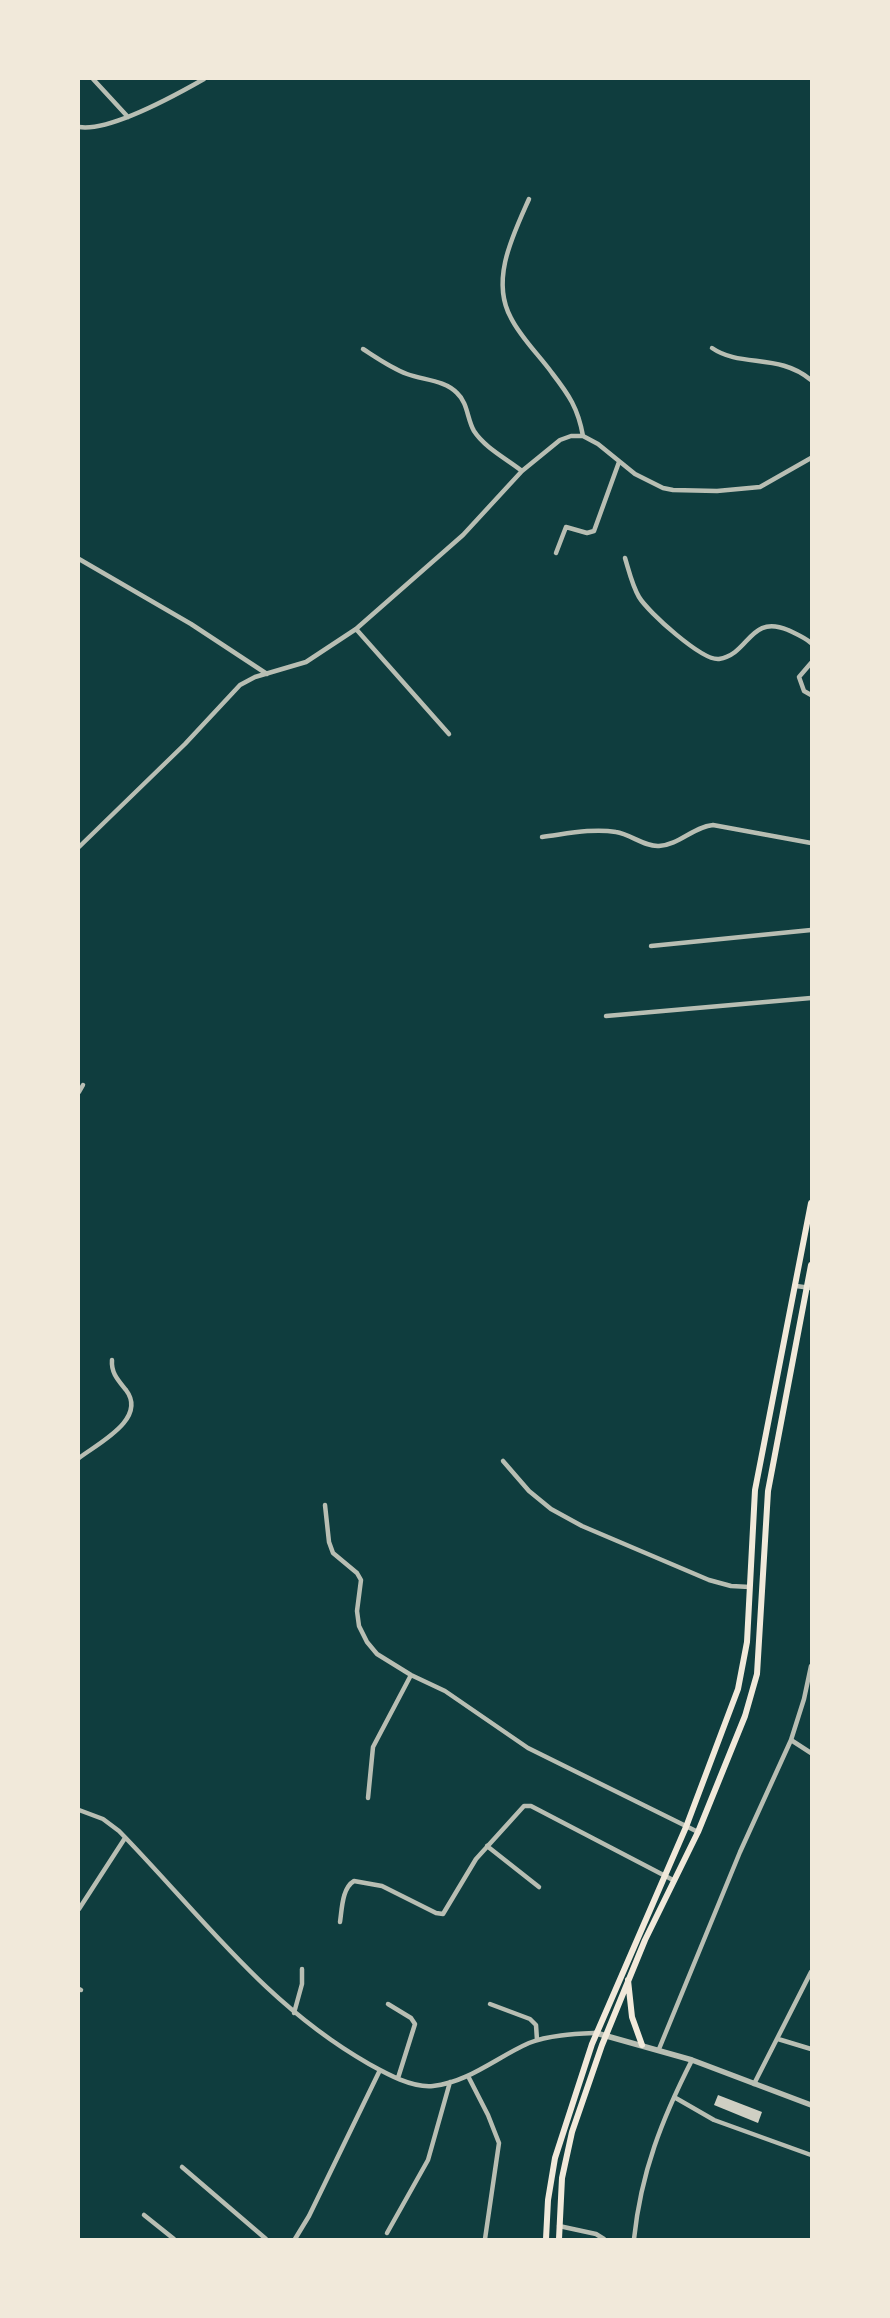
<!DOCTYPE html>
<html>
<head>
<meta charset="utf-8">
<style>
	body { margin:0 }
	#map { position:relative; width:890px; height:2318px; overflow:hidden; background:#0f3d3e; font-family:Bitter,serif }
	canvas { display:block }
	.frame { position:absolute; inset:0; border:80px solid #f1e9da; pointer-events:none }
</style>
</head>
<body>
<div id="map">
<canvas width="890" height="2318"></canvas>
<div class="frame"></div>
</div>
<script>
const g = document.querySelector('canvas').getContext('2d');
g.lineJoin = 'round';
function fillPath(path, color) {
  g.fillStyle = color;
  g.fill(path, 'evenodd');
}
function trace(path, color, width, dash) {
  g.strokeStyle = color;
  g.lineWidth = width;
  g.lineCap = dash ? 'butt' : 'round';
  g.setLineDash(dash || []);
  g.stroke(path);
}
fillPath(new Path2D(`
	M718,2095L762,2112L758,2123L714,2105Z`), '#cfcfc3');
trace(new Path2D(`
	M93,79L128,117
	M79,127C110,132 176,95 204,79
	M529,199C513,235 490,280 511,318C521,338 539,355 552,373C569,395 578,408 583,436
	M712,348C741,368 779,353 811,380
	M363,349C377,358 391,368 407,374C423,380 445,380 457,393C468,403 467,419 474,431C485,448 507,459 522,471
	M556,553L566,527L587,533L594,531L619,462
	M625,558C629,571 632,585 639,597C648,612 702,661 719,659C750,654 749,614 788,630C796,634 804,637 811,643
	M79,559L191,624L267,674
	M356,629L449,734
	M811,663L799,677L804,691L811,695
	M542,837C566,834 592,828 616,832C630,834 645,847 659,846C679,845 693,827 713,825L811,843
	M79,847L185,744L240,685L255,677L306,662L356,629L463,535L522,471L560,440L571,436H583L598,444L635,474L663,488L673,490L717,491L760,487L811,458
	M651,946L811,930
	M606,1016L811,998
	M79,1092L83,1085
	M796,1286L811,1288
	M79,1458C97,1444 148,1419 126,1390C118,1380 111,1373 112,1360
	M503,1461L529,1491L551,1509L582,1526L709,1580L731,1586L750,1587
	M325,1505L329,1542L333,1553L357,1573L361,1580L357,1611L359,1626L367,1642L377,1654L411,1675L445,1691L528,1748L698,1832
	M791,1740L811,1753
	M368,1798L373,1747L411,1675
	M79,1810L103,1819L119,1831C201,1915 265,2005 369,2064C387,2074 412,2088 433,2086C469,2082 497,2057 529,2043C549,2035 575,2034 596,2033
	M487,1846L539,1887
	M79,1909L125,1838
	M340,1922C342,1909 342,1888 354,1881L382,1886L436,1913L443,1914L476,1859L524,1806H531L673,1880
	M79,1989L81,1990
	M388,2004L411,2018L415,2024L398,2078
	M490,2004L530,2019L536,2025L537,2040
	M294,2013L302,1984V1969
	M778,2039L811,2049
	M659,2049L740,1852L791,1740L804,1699L811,1666
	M468,2076L488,2115L499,2143L485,2239
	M754,2084L811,1972
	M674,2097L714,2120L811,2155
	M182,2167L266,2239
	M144,2215L174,2239
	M559,2226L596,2234L604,2239
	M387,2233L428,2160L450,2082
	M295,2239L309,2216L380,2070
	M634,2239C641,2172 662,2119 692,2060`), '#b8beb3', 4.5);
trace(new Path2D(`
	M596,2033L692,2060L811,2105`), '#b8beb3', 5.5);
trace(new Path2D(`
	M628,1980L632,2017L642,2045
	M546,2239L548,2200L555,2158L592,2044L686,1827L738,1689L747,1642L755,1490L811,1203
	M559,2239L562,2178L572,2132L602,2045L645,1940L698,1832L745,1716L757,1674L768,1491L811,1265`), '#f1e9da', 6);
</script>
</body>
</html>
